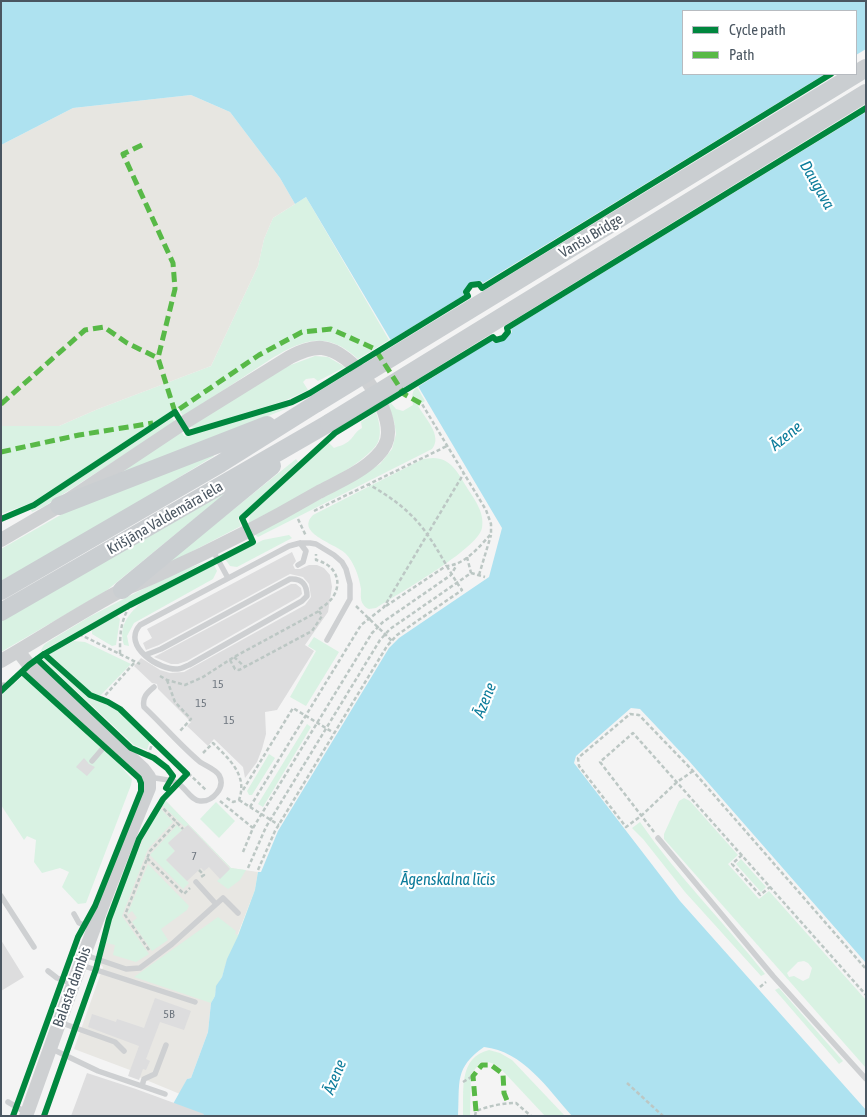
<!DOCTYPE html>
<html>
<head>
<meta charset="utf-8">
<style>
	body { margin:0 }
	#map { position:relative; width:867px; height:1117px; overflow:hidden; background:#f4f4f4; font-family:"Asap Condensed",sans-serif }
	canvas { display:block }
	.frame { position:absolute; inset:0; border:2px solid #4a5661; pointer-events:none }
	.legend { position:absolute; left:682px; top:10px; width:175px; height:65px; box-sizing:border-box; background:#fff; border:1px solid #b7bbc0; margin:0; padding:6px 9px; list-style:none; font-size:15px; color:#4a5661 }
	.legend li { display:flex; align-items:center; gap:10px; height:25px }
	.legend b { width:25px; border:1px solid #b7bbc0 }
</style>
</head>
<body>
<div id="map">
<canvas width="867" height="1117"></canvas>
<div class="frame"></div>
<ul class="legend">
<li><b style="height:6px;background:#00873e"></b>Cycle path</li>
<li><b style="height:6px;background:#58b947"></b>Path</li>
</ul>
</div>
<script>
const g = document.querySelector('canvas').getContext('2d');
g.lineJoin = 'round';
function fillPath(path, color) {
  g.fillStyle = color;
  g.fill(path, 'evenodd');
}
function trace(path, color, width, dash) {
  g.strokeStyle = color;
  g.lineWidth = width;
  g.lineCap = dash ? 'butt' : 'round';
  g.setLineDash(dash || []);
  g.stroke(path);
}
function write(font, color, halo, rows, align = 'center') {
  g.font = font + ' "Asap Condensed",sans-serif';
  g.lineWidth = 4.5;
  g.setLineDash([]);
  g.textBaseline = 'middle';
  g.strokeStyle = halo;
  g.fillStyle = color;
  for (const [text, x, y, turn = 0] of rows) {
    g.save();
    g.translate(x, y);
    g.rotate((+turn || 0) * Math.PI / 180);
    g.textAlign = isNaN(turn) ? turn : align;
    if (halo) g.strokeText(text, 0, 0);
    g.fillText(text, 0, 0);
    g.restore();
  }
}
fillPath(new Path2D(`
	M165,800L231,868L258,872L255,890L211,1003L208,1032L191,1078L187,1079L180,1094L129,1073L130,1070L74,1049L103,967L101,965V961L111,921L142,840Z`), '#e8e7e3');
fillPath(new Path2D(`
	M306,197L389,340L358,359C345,347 331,339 313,341C290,344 267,362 248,374C227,388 205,402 183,416L178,408L31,503L1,514V426H59L98,409L211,366L258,266L264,239L273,218Z
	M315,356L328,357L345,367L318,381L314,378L306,379L303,382L308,390L284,401L195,428L190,426L288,366Z
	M417,387L425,401L418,406C425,418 443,436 432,449L258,537L254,534L324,497L380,464L392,449L396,434L394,421L388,405L391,403L396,409L403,411L413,405C412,399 411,391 417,387Z
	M287,406L288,408L116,477L148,452L181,431L184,436Z
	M376,412C379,421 382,433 378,442C366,467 275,509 249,523L250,515L328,442L334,448C339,446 345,445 350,440C355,435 356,431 362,428L361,422Z
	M172,418L175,422L43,507L32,512L31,510Z
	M213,454L214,456L109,520L1,581V549L71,509Z
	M433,458C451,458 458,473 466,486C474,499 485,512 482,528C478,549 396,595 376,608L369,609C366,608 365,607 363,604C360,600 361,594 361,589C359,576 354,562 345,553C334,543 295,533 313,515L423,459Z
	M296,459L298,462L238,518L241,526L162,567Z
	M232,488L106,591L1,652V620Z
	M289,535L292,538L237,567L230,566L225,559L263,540Z
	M203,563L40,652L44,645L48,642L89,617L143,589L185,569Z
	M214,565L217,571L213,579L134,623L127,636L129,646L124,645C118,627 128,614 141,603Z
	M117,616L120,619L116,645L112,646L92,634V629Z
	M314,637L339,652L306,706L290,697L316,651L308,646Z
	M74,641L85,642L131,664L100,696L94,695L50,655L51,653Z
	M41,658L48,660L89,697L111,707L121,713L150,741L147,750L134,745Z
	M23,676C59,709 100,741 132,779L131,785L86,903L78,904L62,887L69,872L60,868L42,873L34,862L36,840L27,836L24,840L1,805V695Z
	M307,724L311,727L263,807L258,804Z
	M269,754L275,758L252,795H249L247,791Z
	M684,798L690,801L738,855L728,864L759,899L769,891L866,1000V1068L664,839V834L679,801ZM804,961L808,963L812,968L809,978L803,981L794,976L789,977L787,973L798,962Z
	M165,800L231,868L246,870L240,880L228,889L217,881L230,868L188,825L185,827L162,805Z
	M216,802L235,821L219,838L200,819Z
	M160,808L173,822L148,849L122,916L149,954L136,962L113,955L115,945L106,943C117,896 136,850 160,808Z
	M640,822C677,876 724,922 765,974L761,976L685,892L643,839L632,828Z
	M177,825L182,830L168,843L175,851L166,860L189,883L183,889L150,855Z
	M741,859L766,887L761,892L736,864Z
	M148,864L189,906L187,910L161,929L168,940L152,951L132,922L137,918L132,911L127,915Z
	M258,872L273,886L227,959L222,977L216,986L215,996L211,1003L134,977L218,917L236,931L235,934L238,935L255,890Z
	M779,988L843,1061L839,1064L775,990Z
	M489,1050L500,1053L512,1060L565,1116H545L501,1069C495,1064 490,1061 481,1062L471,1074L470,1116H463C464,1090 458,1058 489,1050Z`), '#d9f2e3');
fillPath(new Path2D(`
	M191,95L230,112L280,178L295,204L273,218L264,239L258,266L211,366L98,409L59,426H1V145L73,108Z`), '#e7e6e1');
fillPath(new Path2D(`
	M1,1H866V963L689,761L640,709L631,708L576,756L574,763L680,901L866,1110V1116H572C548,1089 523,1051 484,1047C454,1068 460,1082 458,1116H193L173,1104L187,1079L191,1078L208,1032L211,1003L215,996L216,986L222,977L227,959L238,936L255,890L258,872H261L278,831L389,648L399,638L489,577L502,528L306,197L295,204L280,178L230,112L191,95L73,108L1,145ZM683,11H856V74H683Z`), '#aee2f0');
fillPath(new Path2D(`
	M866,49V112L511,329L512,332L505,340L494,343L492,340L416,388L389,341L464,295L463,292L470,283L481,281L483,283L825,74H856V55Z`), '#f4f4f4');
fillPath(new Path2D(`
	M292,552L296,561L293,565L295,569H300L309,565H317L324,568L330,575L332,587L328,612L305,645L314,651L277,710L265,712L266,734L262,749L257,762L245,778L243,767L214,739L208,746L187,726L191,722L158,689L157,684L152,683L134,666L141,658L160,670L170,673L184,672L305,605L311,597L309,584L303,577L290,574L159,645L146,650L143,643L152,638L147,629Z
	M291,584H296L301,588L302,594L299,597L187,661L178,664H171L154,657Z
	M84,758L89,764L95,767L87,776L76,767Z
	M188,825L230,869L220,879L209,867L204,871L201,868L187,881L166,860L175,851L168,843Z
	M1,940L24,977L1,991Z
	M155,998L191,1011L184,1030L160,1022L146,1059L150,1061L146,1070L143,1069L139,1080L128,1076L139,1046L88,1027L92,1014L116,1022L117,1019L144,1028Z
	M87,1073L136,1089L204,1114L203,1116H71Z`), '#ddddde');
trace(new Path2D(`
	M314,511L447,446
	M298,519L306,536
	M467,557L471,573
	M479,575L491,535
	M356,606L392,641
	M386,606L446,566C465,565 479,547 491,534V524L486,510L422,404
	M79,634L140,664
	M44,654L90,695L108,702L120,709L207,791
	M120,654C120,634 120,623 130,605
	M234,657L245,667
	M230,660L235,669L239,670L312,631L322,616L319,611
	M160,676L167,680L185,685L203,677L234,657L319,611V609C344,596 344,567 316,560V554
	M167,680L175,702L191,719L180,731L181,732
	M1,684L11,683
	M101,700L135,662
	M203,753L213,743C229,759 248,775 239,800L233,802L225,797
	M148,756L153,741
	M693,771L677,782L641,816L626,827L579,766L578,758L630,714L639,715L693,771L866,969
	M243,790L293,708L334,733
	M239,800L250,807L361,625L384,607L464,473
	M220,801L253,828
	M159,804L183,829
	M250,807L279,825
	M153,815L163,799L172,789
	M654,832L600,762L633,733L866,995
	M243,852L253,828L372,633L383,622L451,575L456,566
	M742,855L732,864L760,895L770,887
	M147,858L184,894L190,888
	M248,868L266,827L380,640L390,629L471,573L485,577
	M199,870L204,875L201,877
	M258,870L275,831L387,646L397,635L462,590C449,572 440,552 427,534C412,512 391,497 368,484
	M149,950L125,915L150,851L177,822
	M760,987L766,982
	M78,1021L93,979
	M68,1049L73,1035
	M463,1082L473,1076
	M627,1083L663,1116
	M44,1116L63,1064
	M475,1116L476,1111C489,1106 503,1103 516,1103L531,1116`), '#bcc7c4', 2.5, [4, 2.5]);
trace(new Path2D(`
	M212,549L228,578
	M298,565L303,562L306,551L300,543
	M145,655L161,649L290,579C302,578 307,585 307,596L302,601L189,665C186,666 181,669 178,669C160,671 121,646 140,625L289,546L300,543H310L316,544L334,555L342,562L346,569L350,584V599L327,640
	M92,761L110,740
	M149,777C158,779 172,779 179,784C186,789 192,801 200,801C213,802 226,787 219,775C215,769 206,766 200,762C180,745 163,725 144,707C142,697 147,693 154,687
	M658,838L773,976L866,1079
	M196,882L216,904
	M1,896L34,947
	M74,914L79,923L93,928
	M85,955L126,969L140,968L172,944L223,898L238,913
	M81,965L195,1002
	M48,971L57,978L73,984
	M59,1022L115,1042L124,1051
	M50,1048L98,1071L165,1094
	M142,1086L144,1079L155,1074L166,1045
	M8,1102L27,1113`), '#ced0d2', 5.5);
trace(new Path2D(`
	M1,540L59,506L182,424L290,357C300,352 311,347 322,348C353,351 389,404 388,433C388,442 383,450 377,456C362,472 338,482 319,492C269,521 217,548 164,572C150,579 136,584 122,590C82,611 41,638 1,661
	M18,651L29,665L143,769L149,777V788C104,896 65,1006 26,1116`), '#ced0d2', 14);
trace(new Path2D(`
	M59,506L267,425
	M122,590L272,466
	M1,591L220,464L317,403
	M1,612L329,423`), '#caced1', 18);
trace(new Path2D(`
	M317,403L866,68
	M329,423L866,93`), '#caced1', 18);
trace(new Path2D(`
	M142,145L123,154L173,263L175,289L158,358L175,412L259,355L302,332L331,329L375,349L404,394L422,404
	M1,404L85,330L104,327L127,343L158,358
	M1,452L79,435L153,423
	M476,1111L473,1076L482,1065H491L503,1074L504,1093L508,1103`), '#58b947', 5, [10, 5]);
trace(new Path2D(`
	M1,519L34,505L175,412L188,433L292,402L310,393L468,296L466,292L471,285L479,284L482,288L831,74
	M44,654L90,695L108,702L120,709L187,774L163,799L139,839L109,919L96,969L44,1116
	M37,659L131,748L154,758L167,768L173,776L166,788
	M1,691L29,665L44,654L130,605L253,542L242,518L335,433L493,337L496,340L503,338L508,332L507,328L866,108
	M13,1116L78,937L95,906L141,791V783L139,778L22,672`), '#00873e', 6);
write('12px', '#707881', null, [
	["15",218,684],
	["15",201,703],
	["15",229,720],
	["7",194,856],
	["5B",169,1014]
]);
write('15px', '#4a5661', '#fff', [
	["Vanšu Bridge",591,236,-31],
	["Krišjāņa Valdemāra iela",165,518,-30],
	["Balasta dambis",72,987,-70]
]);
write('italic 16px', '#0c7c9b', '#fff', [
	["Daugava",817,185,60],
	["Āzene",786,436,-39],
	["Āzene",485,700,-68],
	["Āgenskalna līcis",448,880],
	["Āzene",335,1077,-68]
]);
</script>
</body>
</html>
